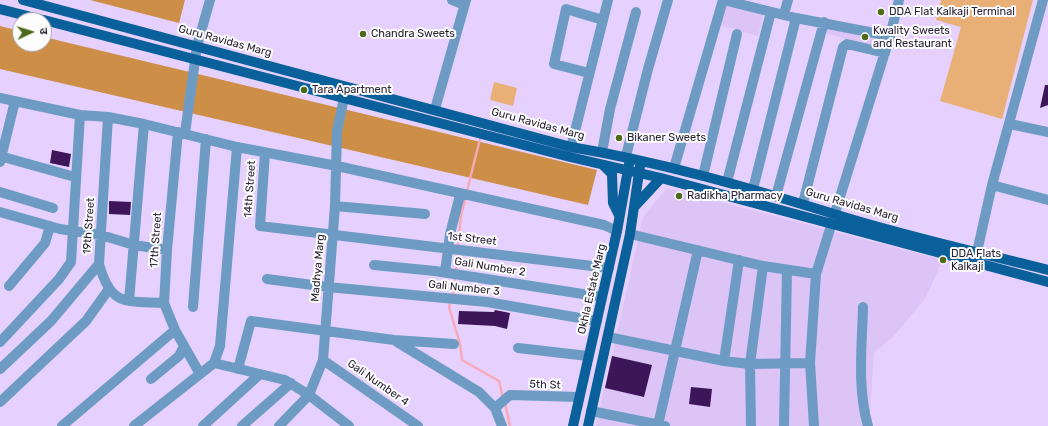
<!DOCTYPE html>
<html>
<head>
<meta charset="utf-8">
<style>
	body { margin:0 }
	#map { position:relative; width:1048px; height:426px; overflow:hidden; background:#e6d1fe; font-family:Rubik,"Noto Sans Devanagari",sans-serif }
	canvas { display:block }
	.north { position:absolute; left:12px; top:12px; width:40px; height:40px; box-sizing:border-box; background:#fdfdfd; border:1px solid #a9a5ac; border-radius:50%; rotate:86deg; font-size:11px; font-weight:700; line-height:16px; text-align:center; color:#2a2233 }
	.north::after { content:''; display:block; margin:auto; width:14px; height:18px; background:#4e691b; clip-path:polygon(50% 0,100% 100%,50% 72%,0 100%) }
</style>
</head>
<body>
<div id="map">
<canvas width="1048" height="426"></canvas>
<div class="north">उ</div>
</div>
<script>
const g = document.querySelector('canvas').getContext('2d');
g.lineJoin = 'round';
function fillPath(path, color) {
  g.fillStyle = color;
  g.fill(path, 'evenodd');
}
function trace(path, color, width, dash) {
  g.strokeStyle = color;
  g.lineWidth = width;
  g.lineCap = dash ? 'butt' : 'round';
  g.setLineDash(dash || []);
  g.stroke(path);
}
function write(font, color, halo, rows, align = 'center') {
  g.font = font + ' Rubik,sans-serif';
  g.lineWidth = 4;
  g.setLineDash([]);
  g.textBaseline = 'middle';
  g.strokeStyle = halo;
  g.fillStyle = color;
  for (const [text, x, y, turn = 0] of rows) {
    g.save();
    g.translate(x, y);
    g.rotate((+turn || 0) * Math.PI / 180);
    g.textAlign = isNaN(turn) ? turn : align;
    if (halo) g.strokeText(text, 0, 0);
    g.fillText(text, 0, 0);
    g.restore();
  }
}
fillPath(new Path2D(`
	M718,0L766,7L758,36L712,23Z
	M828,19L876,32L872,46L824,33Z
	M667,188L943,260L925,299L892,338L874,353L869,426H596L643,217Z`), '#dcc4f7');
fillPath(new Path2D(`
	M941,0H1033L1002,119L940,101L961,27L936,20Z
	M494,82L517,88L513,106L490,100Z`), '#e8b076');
fillPath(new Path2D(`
	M90,0H185L179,23Z
	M0,26L20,31V44H44V37L597,170L588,205L0,69Z`), '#cd8e47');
trace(new Path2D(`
	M467,191L480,139
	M458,247L461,215L466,196
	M456,272L458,252
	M453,296L455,277
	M451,301L449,307L460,344L462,360L499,381L503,398
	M505,403L510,426`), '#f7a9b8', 2.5);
fillPath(new Path2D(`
	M1045,85H1048V105L1040,108Z
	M52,150L71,154L69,167L50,163Z
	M109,201L131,202L130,215L109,214Z
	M495,310L510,313L507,329L495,326L458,324L459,311L494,312Z
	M612,356L652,365L644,397L605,388Z
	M691,387L712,389L710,407L689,404Z`), '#3c1659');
trace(new Path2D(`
	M452,0L464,5
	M723,0L796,18L890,36
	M784,14L788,0
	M589,73L554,64L566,9L603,20
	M0,98L80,115L108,117L144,124L237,147L337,166L604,225L617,231
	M435,109L466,0
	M1010,124L1048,132
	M178,132L167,250L164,303L175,330L200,374
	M185,133L197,46L210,0
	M571,147L608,0
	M602,152L610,109L636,12
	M265,153L260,226L609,268
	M0,156L75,177
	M626,156L648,69L668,0
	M0,162L15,101
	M674,168L723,0
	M703,176L737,34
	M727,182L771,12
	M992,185L1048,200
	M753,189L796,18
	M0,192L53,208
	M776,196L824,22
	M803,203L843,47L847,44L885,53
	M335,206L425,214
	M0,212L60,229L101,235L134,245L167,250
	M630,234L763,266L816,274
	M977,252L992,185L1043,0
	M99,264C111,307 126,301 164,303
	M374,265L435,271L602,297
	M445,272L450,234L460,195
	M267,279L328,287L487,302L597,321
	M9,286L45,243L50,226
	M129,301L144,124
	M193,307L206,139
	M863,307C862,346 857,388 868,426
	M608,337L724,361L750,364L810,363
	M0,342L59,279L71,262L80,115
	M397,342L479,392L495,408L502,426
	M518,348L588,356
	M323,360L418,426
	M724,361L739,260
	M214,363L285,380L309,395L349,426
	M0,369L51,321L99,264L108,117
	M238,369L251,321L394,340L454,344
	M151,379L179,356L184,346
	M0,402L86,321L109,289
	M495,408L510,395L579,397
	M591,411L665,426
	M658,425L698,250
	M62,426L175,330
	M134,426L214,363L220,346L237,147
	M203,426L260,374
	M242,426L291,383
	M279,426L309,395L323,360L335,206L337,131L344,98
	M751,426L750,364L763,266
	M784,426L787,270
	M814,426L810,363L816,274L890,36L899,0`), '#6d9bc4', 10);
trace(new Path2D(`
	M23,0L571,147C660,162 747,187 834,214C904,236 977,252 1048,270
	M0,9L43,20
	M44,20L570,157L661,178L1048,282
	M603,165L612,174L613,203L619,215
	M635,206L661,178
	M573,426L617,231L629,164
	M588,426L630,234L640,166`), '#0a609b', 10);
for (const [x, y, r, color] of [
	[881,12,4,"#4e691b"],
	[363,34,4,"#4e691b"],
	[865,37,4,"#4e691b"],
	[304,90,4,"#4e691b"],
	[619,138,4,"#4e691b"],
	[679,196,4,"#4e691b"],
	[943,260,4,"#4e691b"]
]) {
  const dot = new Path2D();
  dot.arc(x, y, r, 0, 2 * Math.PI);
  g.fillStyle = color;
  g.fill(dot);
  trace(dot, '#fdfdfd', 1.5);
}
write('11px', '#2a2233', '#fdfdfd', [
	["DDA Flat Kalkaji Terminal",889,12],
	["Kwality Sweets",873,31],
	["and Restaurant",873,44],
	["Chandra Sweets",371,34],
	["Tara Apartment",312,90],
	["Bikaner Sweets",627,138],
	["Radikha Pharmacy",687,196],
	["DDA Flats",951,254],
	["Kalkaji",951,267]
], 'left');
write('11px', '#2a2233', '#fdfdfd', [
	["Guru Ravidas Marg",225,41,15],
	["Guru Ravidas Marg",538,124,15],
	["14th Street",250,189,-86],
	["Guru Ravidas Marg",852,205,16],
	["19th Street",89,226,-86],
	["1st Street",472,239,7],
	["17th Street",156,240,-86],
	["Gali Number 2",490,267,9],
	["Madhya Marg",318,268,-85],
	["Gali Number 3",464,288,6],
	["Okhla Estate Marg",592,289,-77],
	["Gali Number 4",378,383,35],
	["5th St",545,385,2]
]);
</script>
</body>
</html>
